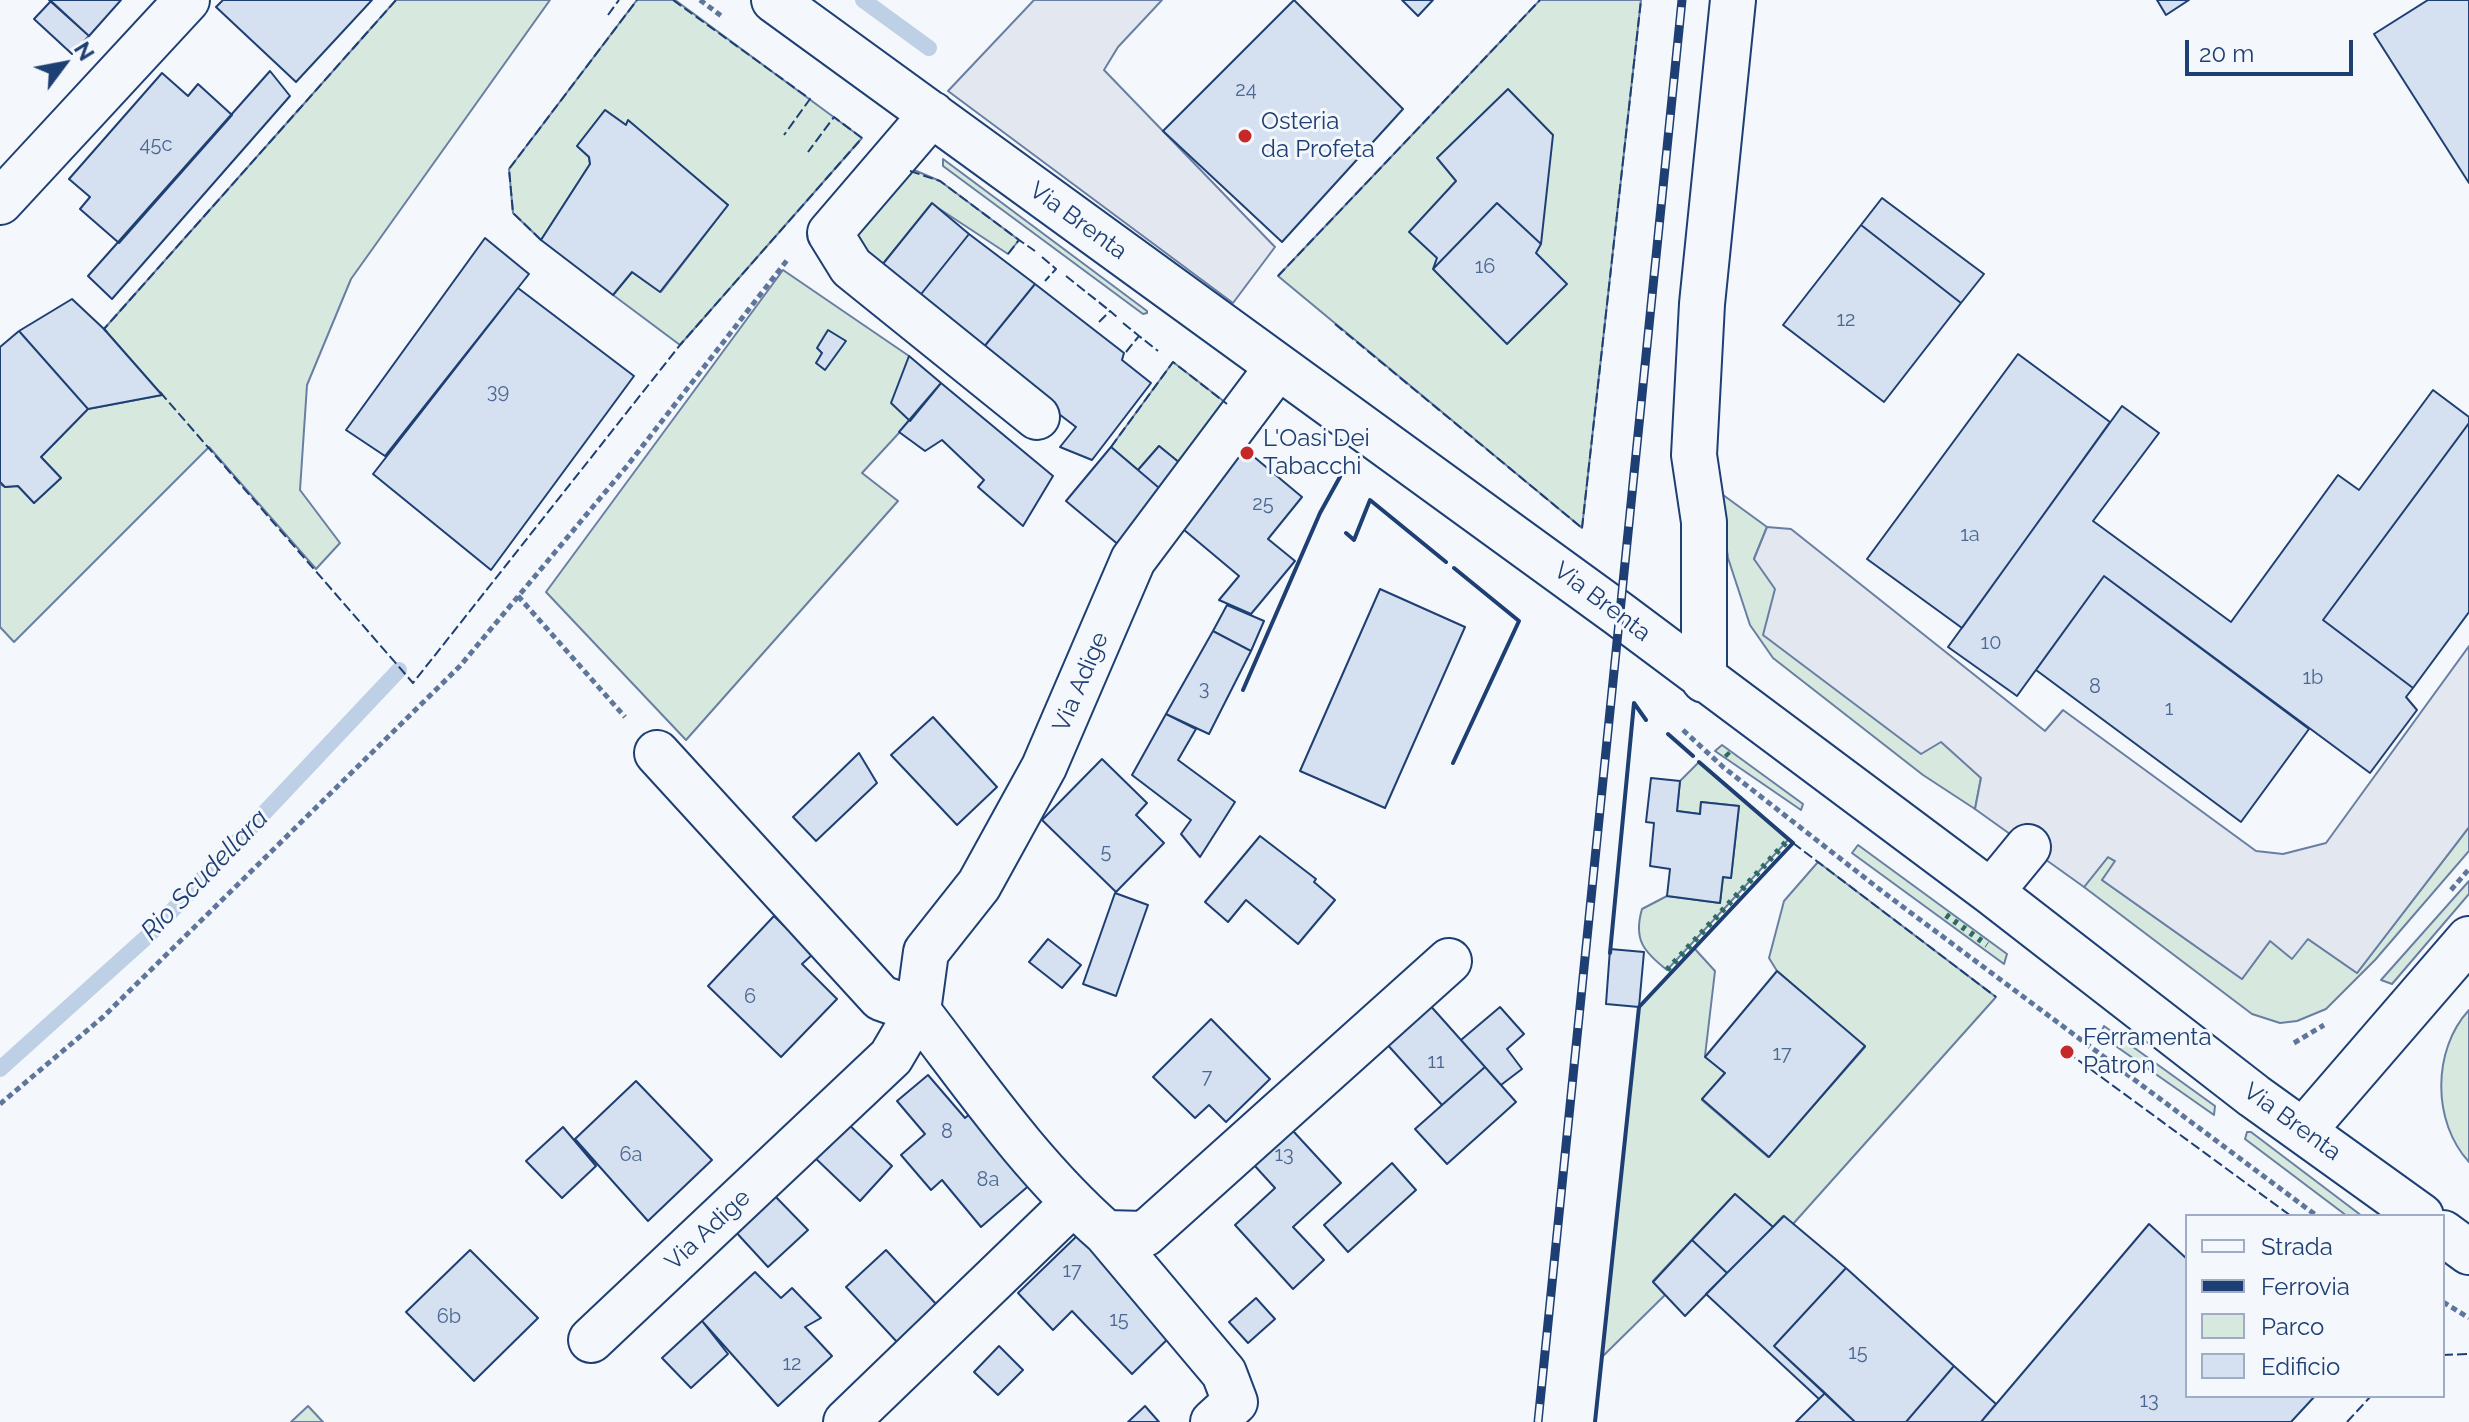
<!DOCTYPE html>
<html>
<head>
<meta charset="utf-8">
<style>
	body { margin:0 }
	#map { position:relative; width:2469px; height:1422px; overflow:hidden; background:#f4f7fb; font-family:Raleway,sans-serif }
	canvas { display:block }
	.legend { position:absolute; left:2185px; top:1214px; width:260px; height:184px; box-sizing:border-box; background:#f4f7fb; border:2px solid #9eadc5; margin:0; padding:10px 14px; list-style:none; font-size:24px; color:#1d3f73 }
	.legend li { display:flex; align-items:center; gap:16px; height:40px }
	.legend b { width:40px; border:2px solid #9eadc5 }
	.north { position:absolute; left:24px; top:24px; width:80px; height:80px; -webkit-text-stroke:6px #f4f7fb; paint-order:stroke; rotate:58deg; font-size:22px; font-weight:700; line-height:32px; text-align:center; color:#1d3f73 }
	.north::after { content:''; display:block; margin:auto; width:28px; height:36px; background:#1d3f73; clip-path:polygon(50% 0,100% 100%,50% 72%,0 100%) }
	.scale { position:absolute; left:2185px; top:40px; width:168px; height:36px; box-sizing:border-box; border:4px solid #1d3f73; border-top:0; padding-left:10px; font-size:24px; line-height:28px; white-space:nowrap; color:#1d3f73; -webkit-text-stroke:6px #f4f7fb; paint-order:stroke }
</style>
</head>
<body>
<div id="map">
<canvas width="2469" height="1422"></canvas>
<ul class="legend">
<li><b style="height:10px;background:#f4f7fb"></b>Strada</li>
<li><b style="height:10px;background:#1d3f73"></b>Ferrovia</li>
<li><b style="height:22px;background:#d7e8df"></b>Parco</li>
<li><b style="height:22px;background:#d5e0f0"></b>Edificio</li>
</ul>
<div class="north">N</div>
<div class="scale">20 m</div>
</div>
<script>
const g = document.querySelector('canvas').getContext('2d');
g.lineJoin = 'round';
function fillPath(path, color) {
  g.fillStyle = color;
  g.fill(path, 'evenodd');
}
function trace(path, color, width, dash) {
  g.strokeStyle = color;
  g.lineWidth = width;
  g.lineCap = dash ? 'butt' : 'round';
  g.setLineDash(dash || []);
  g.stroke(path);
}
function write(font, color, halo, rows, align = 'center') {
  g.font = font + ' Raleway,sans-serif';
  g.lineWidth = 6;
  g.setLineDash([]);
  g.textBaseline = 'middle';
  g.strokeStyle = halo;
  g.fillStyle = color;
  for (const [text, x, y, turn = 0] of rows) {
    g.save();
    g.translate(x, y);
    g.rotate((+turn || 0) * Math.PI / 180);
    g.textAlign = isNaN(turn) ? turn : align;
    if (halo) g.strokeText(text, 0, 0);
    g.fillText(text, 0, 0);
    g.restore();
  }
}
const green = new Path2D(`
	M396,0H550L351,279L307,385L300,490L340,543L316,569L209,447L14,642L0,627V484L5,487L18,486L34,503L61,478L41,457L88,409L162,395L104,329Z
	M637,0H675L862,138L680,345L613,295L632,272L661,292L728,205L628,121L626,125L605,110L577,146L589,157L590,164L541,240L513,213L509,169Z
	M1540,0H1641L1582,528L1278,276Z
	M943,159L1147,311V313L1143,314L943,166Z
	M914,170L940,181L1019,240L1008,254L932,204L874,275L855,234L904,174Z
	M783,270L909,356L910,421L862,473L898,501L686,740L546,592Z
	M1173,362L1230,406L1186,468L1159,446L1138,470L1111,447Z
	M1719,492L1767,527L1754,559L1981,778L1975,809L1923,775L1773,658L1750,625L1728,558Z
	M1722,745L1803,804L1801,810L1715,751Z
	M1699,762L1789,839L1667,970C1644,952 1633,940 1642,909L1667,896L1720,903L1723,877L1731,878L1739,806L1701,802L1700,814L1677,811L1680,781Z
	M2469,827V851L2375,960L2326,1009L2297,1021L2280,1023L2252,1014L2084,887L2108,857L2116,862L2102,880L2242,979L2270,941L2308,939L2357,973Z
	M1858,845L2007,954L2004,964L1852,853Z
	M1818,862L1996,997L1793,1224L1783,1216L1773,1227L1735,1194L1653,1281L1665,1295L1602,1357L1639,1007L1694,948L1715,971L1705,1056L1725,1073L1702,1100L1768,1157L1865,1047L1777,971L1769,958L1784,901Z
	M2469,881V894L2392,984L2381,980Z
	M2469,1010V1162C2432,1122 2432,1050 2469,1010Z
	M2104,1026L2215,1106L2214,1115L2100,1035Z
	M2247,1132H2251L2362,1216H2347L2245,1139Z
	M308,1406L323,1422H291Z`);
fillPath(green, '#d7e8df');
trace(green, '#687fa3', 2);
const parking = new Path2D(`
	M1034,0H1162L1118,47L1104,70L1275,247L1233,303L948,91Z
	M1767,527L1791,529L2045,731L2063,710L2256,851L2283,854L2326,843L2469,646V827L2357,973L2308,939L2292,959L2270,941L2242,979L2102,880L2115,861L2108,857L2084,887L1975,809L1981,778L1941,742L1921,754L1763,635L1775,589L1754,559Z`);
fillPath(parking, '#e3e8f0');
trace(parking, '#687fa3', 2);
trace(new Path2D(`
	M863,0L929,48
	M0,1069L150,934L399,670`), '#bed0e5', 16);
const building = new Path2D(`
	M49,0H121L89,36Z
	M223,0H372L296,82L216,7Z
	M1294,0L1403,109L1282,242L1163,131Z
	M1402,0H1433L1418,16Z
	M2157,0H2189L2166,15Z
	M2428,0H2469V183L2374,34Z
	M51,1L89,36L72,54L34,19Z
	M270,71L290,96L112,299L88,276Z
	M162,73L188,96L198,84L232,115L119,243L80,209L90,197L69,179Z
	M1508,89L1553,135L1541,244L1497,203L1433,269L1437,258L1409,232L1456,181L1437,158Z
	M605,110L626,125L628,120L728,205L660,292L632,272L613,295L541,240L590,164L589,157L577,146Z
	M1882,198L1984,274L1961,303L1861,225Z
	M932,203L969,234L914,303L874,275Z
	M1497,203L1541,244L1536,253L1567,284L1507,344L1433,269Z
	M1861,225L1961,303L1884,402L1783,325Z
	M969,234L1035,284L979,353L914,303Z
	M485,238L529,274L385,456L346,430Z
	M1035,284L1124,353L1122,360L1151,383L1092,460L1060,447L1076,427L979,353Z
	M518,288L634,376L491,570L373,474Z
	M72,299L104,329L162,395L88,409L19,331Z
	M828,330L846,341L825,370L816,363L822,353L817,348Z
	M19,331L88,409L41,457L61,478L34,503L18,486L5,487L0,482V347Z
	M2018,354L2110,422L1962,628L1867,559Z
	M909,356L941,383L910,421L891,403Z
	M941,383L1053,476L1023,526L978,487L984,480L942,440L925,451L899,432Z
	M2433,390L2469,417V423L2323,620L2413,688L2406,697L2417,710L2370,773L2104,576L2017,696L1948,647L2122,406L2159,433L2093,521L2231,622L2338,475L2359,490Z
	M2469,423V612L2413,688L2323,620Z
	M1159,446L1186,468L1165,493L1138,470Z
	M1241,446L1302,497L1268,539L1295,561L1251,614L1219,600L1239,576L1177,524Z
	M1111,447L1165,493L1120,546L1066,501Z
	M2104,576L2309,729L2241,822L2036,670Z
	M1380,589L1465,627L1385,808L1300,771Z
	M1227,605L1264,621L1251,651L1213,631Z
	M1213,631L1251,651L1209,734L1166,714Z
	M1166,714L1196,729L1178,760L1235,802L1200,857L1181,834L1191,820L1132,775Z
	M933,717L997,787L957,825L891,755Z
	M859,753L877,783L816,841L793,817Z
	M1102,759L1147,803L1136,815L1164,843L1116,892L1042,820Z
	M1651,778L1680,781L1677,811L1700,814L1701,802L1739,806L1731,878L1723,877L1720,903L1667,896L1670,869L1650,866L1654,823L1646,822Z
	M1260,836L1316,879L1314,882L1335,900L1298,944L1246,900L1228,922L1205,902Z
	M1115,893L1148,905L1116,996L1083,984Z
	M774,916L813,954L802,964L837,999L781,1057L708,986Z
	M1048,939L1081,965L1062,988L1029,962Z
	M1610,949L1644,952L1639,1007L1606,1004Z
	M1777,971L1865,1046L1769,1157L1702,1099L1725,1073L1705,1057Z
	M1428,1003L1485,1067L1442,1105L1385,1042Z
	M1500,1007L1524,1034L1507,1049L1522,1069L1501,1085L1461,1040Z
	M1211,1019L1270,1079L1226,1122L1209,1105L1195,1118L1153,1077Z
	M1485,1067L1516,1102L1447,1164L1415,1129Z
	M928,1075L965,1118L979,1106L1040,1176L981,1227L942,1180L931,1190L901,1155L925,1134L897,1101Z
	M636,1081L712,1160L648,1221L575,1139Z
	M1282,1119L1341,1183L1293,1227L1324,1260L1293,1289L1235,1225L1275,1188L1244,1154Z
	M844,1120L892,1166L860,1201L811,1154Z
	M563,1127L596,1166L562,1198L526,1161Z
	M1392,1163L1416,1190L1348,1252L1324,1225Z
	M772,1193L808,1230L768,1267L734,1230Z
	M1735,1194L1773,1227L1727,1273L1692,1240Z
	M1784,1216L1846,1268L1774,1346L1825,1393L1819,1399L1706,1294Z
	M2149,1224L2187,1259V1396H2315L2291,1422H1981Z
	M1081,1232L1178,1329L1132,1374L1072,1311L1053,1330L1018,1293Z
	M1692,1240L1727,1273L1685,1316L1653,1282Z
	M470,1250L538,1318L474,1381L406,1312Z
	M886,1250L937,1305L897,1342L846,1287Z
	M1846,1268L1954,1366L1906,1422H1855L1774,1346Z
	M755,1272L781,1298L792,1288L821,1318L805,1327L832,1356L778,1406L702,1321Z
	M1256,1298L1275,1319L1248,1343L1229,1322Z
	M702,1321L728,1354L691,1388L662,1358Z
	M999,1346L1023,1370L998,1395L974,1372Z
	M1954,1366L1996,1404L1981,1422H1906Z
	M1825,1393L1855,1422H1796Z
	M1145,1406L1159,1422H1128Z`);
fillPath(building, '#d5e0f0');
trace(building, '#1d3f73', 2);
const minor = new Path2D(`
	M774,0L1619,614L1991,892L2254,1096L2421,1216
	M932,114L830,233L851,267L1037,417
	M0,202L187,0
	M1277,368L1133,560L1044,767L979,885L926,952L918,1011C977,1088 1033,1169 1106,1233L1145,1234L1449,961
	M1704,680V522L1694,455L1702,304L1733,0
	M1991,892L2028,847
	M2304,1130L2469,939
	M1106,1233L1224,1373L1235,1402L1213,1422
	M2443,1233L2469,1252
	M591,1340L891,1057L918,1011L881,998L657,753
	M846,1422L1072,1204`);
trace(minor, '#1d3f73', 48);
trace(new Path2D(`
	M700,0L724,18
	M518,596L625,717
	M1683,730L1723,767L1883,892L2317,1216
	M2451,890L2469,869
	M2294,1043L2324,1025
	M0,1104L103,1017L460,666L627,466L788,259
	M2443,1302L2469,1318`), '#5e769c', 5, [6, 4]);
trace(minor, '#f4f7fb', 44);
const rail = new Path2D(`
	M1538,1422L1682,0`);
trace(rail, '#1d3f73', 9);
trace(rail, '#f4f7fb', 6, [18]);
trace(new Path2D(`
	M1726,753L1730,757
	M1946,915L1987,945
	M1667,970L1789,839`), '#2c6c60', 6, [4, 6]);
trace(new Path2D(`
	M673,0L810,99L784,135
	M608,15L619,0
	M910,171L940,181L1019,240
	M541,240L513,213L509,169L637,0
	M1008,254L1019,240L1035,251
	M1042,257L1056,269L1045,281
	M1066,276L1110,311
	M1278,276L1540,0
	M1099,322L1110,311L1117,317
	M1123,323L1139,336
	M1335,324L1582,528
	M107,332L104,329L396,0
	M1126,352L1139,336L1158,351
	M160,392L413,683L680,345L862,138L834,117L808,152
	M1111,447L1173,362L1227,404
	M1582,528L1641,0
	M1793,843L1996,997
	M2067,1052L2291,1216
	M2443,1355L2469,1354
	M2347,1422L2371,1396`), '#1d3f73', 2, [10, 4]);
trace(new Path2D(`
	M1346,533L1354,540L1370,500L1446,562
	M1243,690L1320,513L1341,475
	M1668,734L1693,756
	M1453,763L1519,621L1454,568
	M1610,953L1634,703L1646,720
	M1595,1422L1639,1007L1793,843L1699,762`), '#1d3f73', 4);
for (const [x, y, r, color] of [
	[1245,136,8,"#c62828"],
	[1247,453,8,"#c62828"],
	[2067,1052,8,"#c62828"]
]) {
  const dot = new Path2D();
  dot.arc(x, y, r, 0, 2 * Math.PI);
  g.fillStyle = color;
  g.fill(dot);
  trace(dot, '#f4f7fb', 3);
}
write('20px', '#4b6792', null, [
	["24",1246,90],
	["45c",156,145],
	["16",1485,267],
	["12",1846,320],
	["39",498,392],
	["25",1263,504],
	["1a",1970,535],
	["10",1991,643],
	["1b",2313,678],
	["8",2095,687],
	["3",1204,689],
	["1",2169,709],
	["5",1106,852],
	["6",750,997],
	["17",1782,1054],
	["11",1436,1062],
	["7",1207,1077],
	["8",947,1132],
	["6a",631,1155],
	["13",1284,1155],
	["8a",988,1180],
	["17",1072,1271],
	["6b",449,1317],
	["15",1119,1320],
	["15",1858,1353],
	["12",792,1364],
	["13",2149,1401]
]);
write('24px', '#1d3f73', '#f4f7fb', [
	["Osteria",1261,122],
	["da Profeta",1261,150],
	["L'Oasi Dei",1263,439],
	["Tabacchi",1263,467],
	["Ferramenta",2083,1038],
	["Patron",2083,1066]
], 'left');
write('24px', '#1d3f73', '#f4f7fb', [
	["Via Brenta",1078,221,36],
	["Via Brenta",1602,602,37],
	["Via Adige",1081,682,-67],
	["Via Brenta",2292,1122,36],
	["Via Adige",708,1230,-43]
]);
write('italic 26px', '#1d3f73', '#f4f7fb', [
	["Rio Scudellara",205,875,-46]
]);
</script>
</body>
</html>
